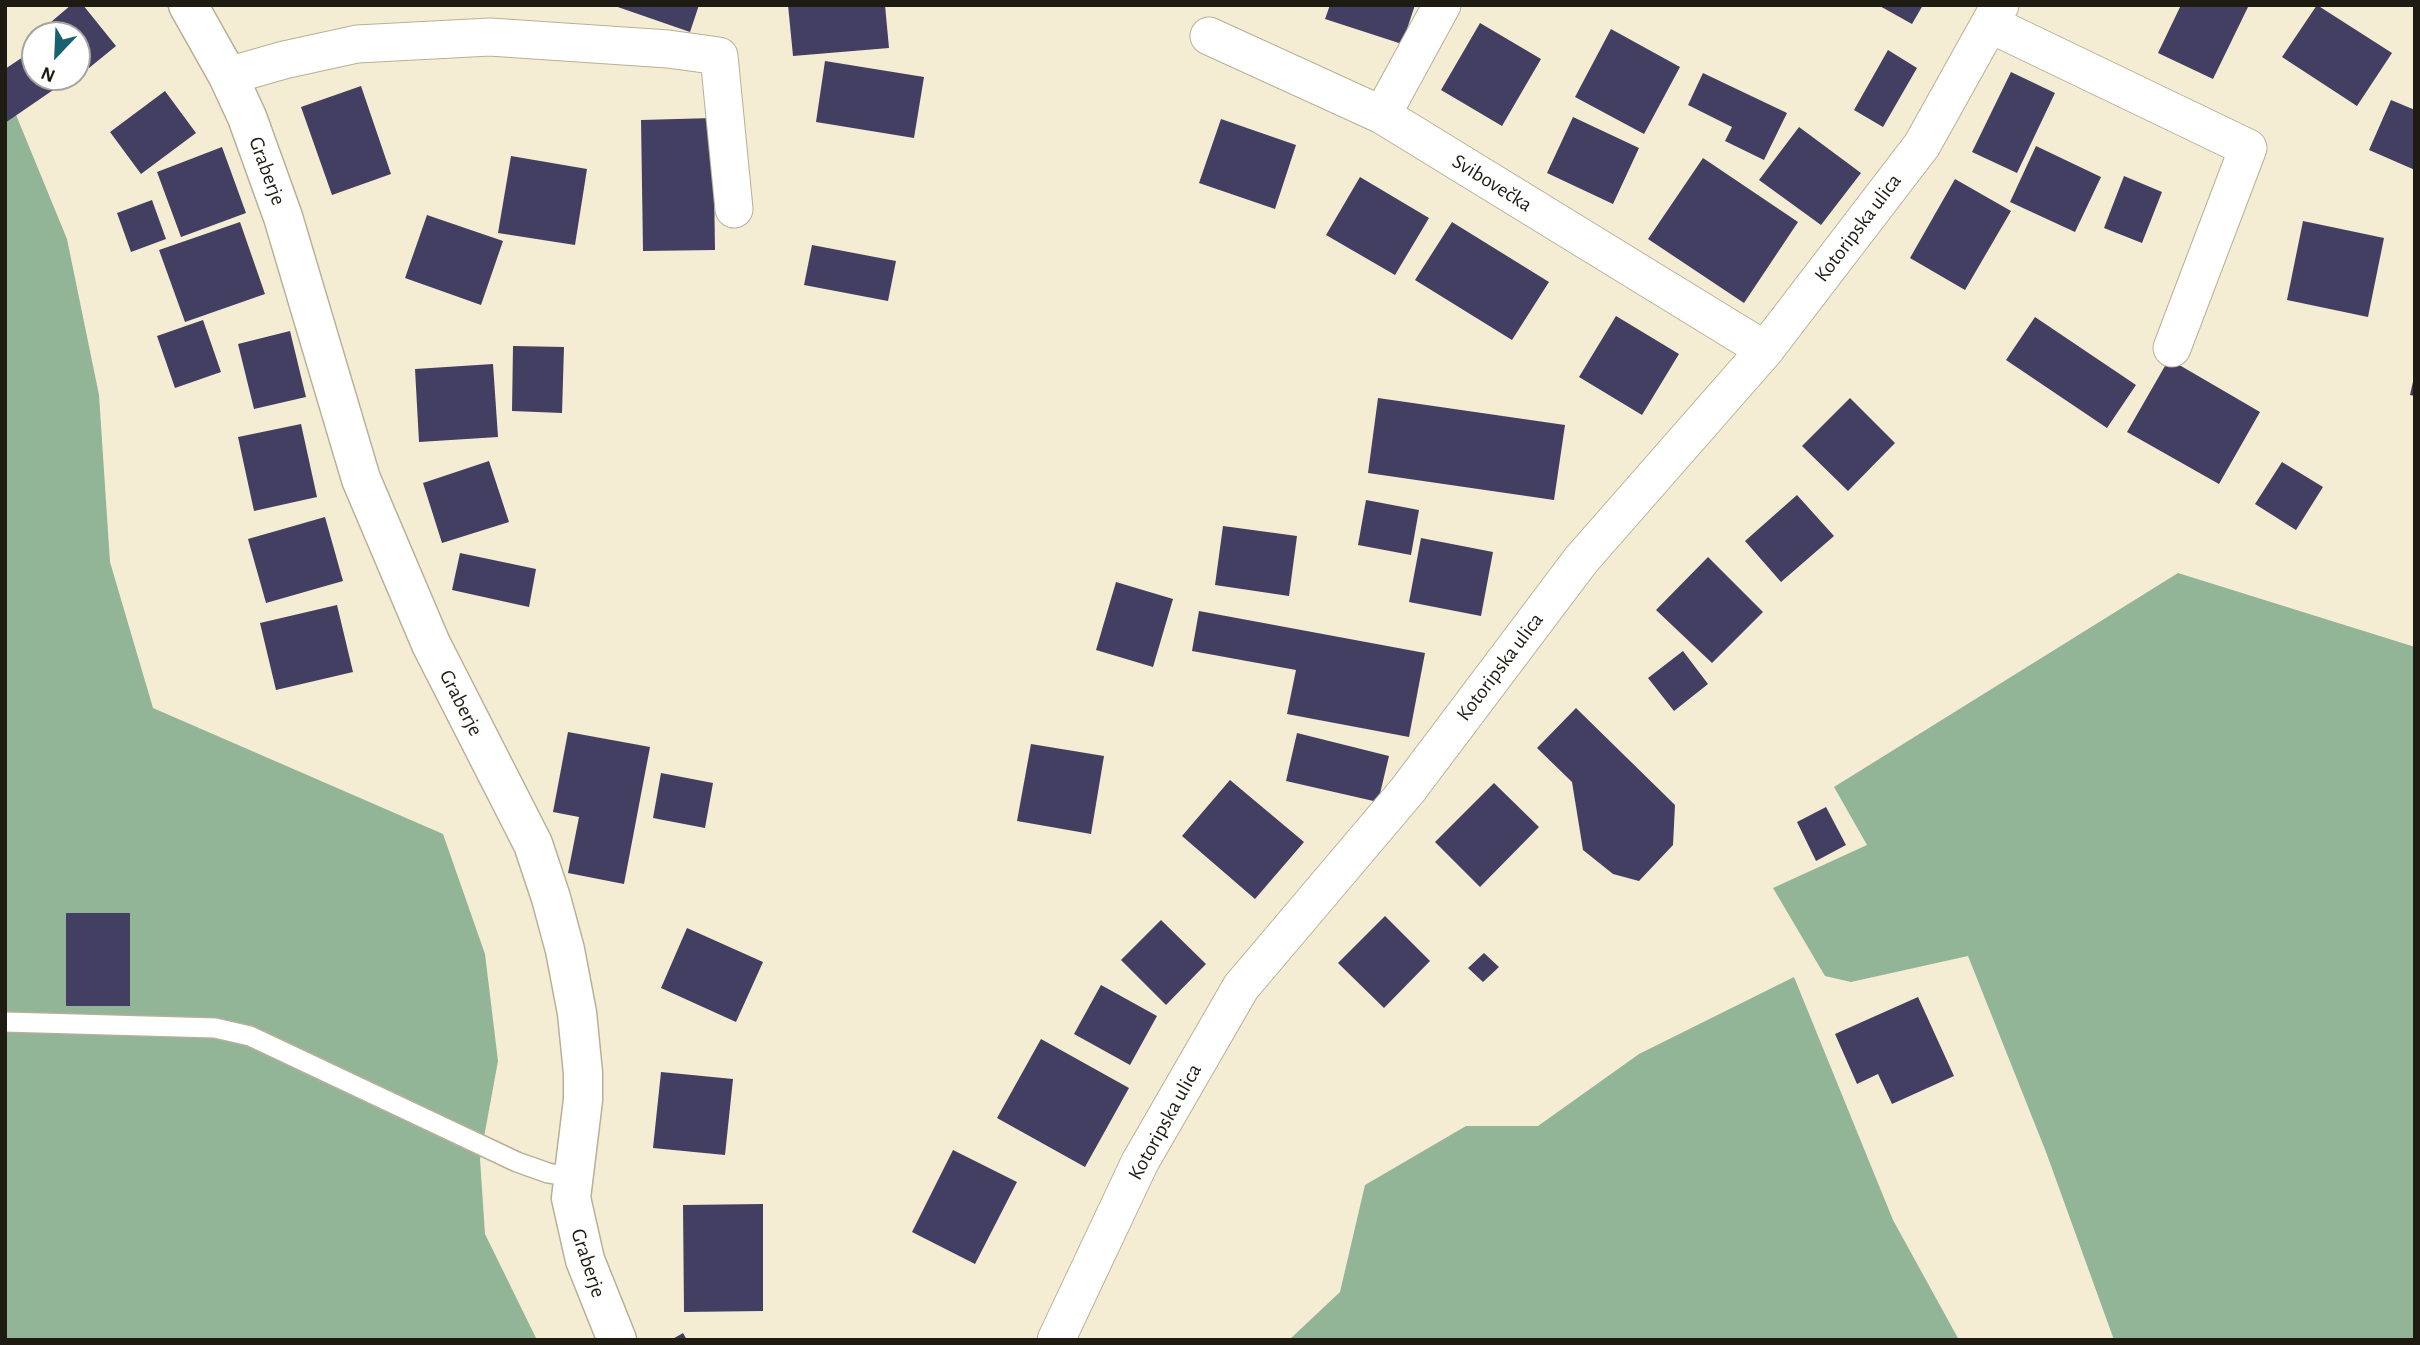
<!DOCTYPE html>
<html>
<head>
<meta charset="utf-8">
<style>
	body { margin:0 }
	#map { position:relative; width:2420px; height:1345px; overflow:hidden; background:#f4edd3; font-family:"Alegreya Sans",sans-serif }
	canvas { display:block }
	.frame { position:absolute; inset:0; border:7px solid #1e1b12; pointer-events:none }
	.north { position:absolute; left:21px; top:21px; width:70px; height:70px; box-sizing:border-box; background:#fff; border:2px solid #a5a4a0; border-radius:50%; rotate:203deg; font-size:19px; font-weight:700; line-height:28px; text-align:center; color:#1e1b12 }
	.north::after { content:''; display:block; margin:auto; width:24px; height:32px; background:#186170; clip-path:polygon(50% 0,100% 100%,50% 72%,0 100%) }
</style>
</head>
<body>
<div id="map">
<canvas width="2420" height="1345"></canvas>
<div class="frame"></div>
<div class="north">N</div>
</div>
<script>
const g = document.querySelector('canvas').getContext('2d');
g.lineJoin = 'round';
function fillPath(path, color) {
  g.fillStyle = color;
  g.fill(path, 'evenodd');
}
function trace(path, color, width, dash) {
  g.strokeStyle = color;
  g.lineWidth = width;
  g.lineCap = dash ? 'butt' : 'round';
  g.setLineDash(dash || []);
  g.stroke(path);
}
function write(font, color, halo, rows, align = 'center') {
  g.font = font + ' "Alegreya Sans",sans-serif';
  g.lineWidth = 7;
  g.setLineDash([]);
  g.textBaseline = 'middle';
  g.strokeStyle = halo;
  g.fillStyle = color;
  for (const [text, x, y, turn = 0] of rows) {
    g.save();
    g.translate(x, y);
    g.rotate((+turn || 0) * Math.PI / 180);
    g.textAlign = isNaN(turn) ? turn : align;
    if (halo) g.strokeText(text, 0, 0);
    g.fillText(text, 0, 0);
    g.restore();
  }
}
fillPath(new Path2D(`
	M5,88L67,239L99,395L110,562L153,708L443,834L485,954L498,1061L480,1159L485,1234L537,1340H5Z
	M2178,573L2415,647V1340H2114L2046,1152L1968,956L1851,982L1825,976L1773,888L1867,845L1834,787Z
	M1794,977L1893,1220L1959,1340H1289L1340,1292L1365,1185L1466,1126H1538L1639,1054Z`), '#92b598');
fillPath(new Path2D(`
	M71,5H83L116,46L89,68L77,54V35H61L51,22Z
	M612,5H699L690,32Z
	M788,5H885L889,48L793,56Z
	M1330,5H1415L1402,44L1325,19Z
	M1878,5H1923L1912,24Z
	M2181,5H2249L2213,79L2158,53Z
	M2317,5L2392,53L2357,106L2282,57Z
	M1480,23L1541,59L1502,126L1441,90Z
	M1611,29L1680,67L1644,134L1575,97Z
	M35,49V77H53L59,86L5,123V69Z
	M1888,50L1917,68L1883,127L1854,110Z
	M825,61L924,77L914,138L816,122Z
	M2011,72L2055,93L2017,173L1972,152Z
	M1703,73L1787,113L1764,160L1725,141L1732,127L1688,105Z
	M361,86L391,174L332,195L301,107Z
	M165,91L196,133L141,174L110,132Z
	M2391,100L2415,110V170L2369,150Z
	M1573,117L1639,148L1613,204L1547,173Z
	M713,118L715,250L643,251L641,120Z
	M1221,119L1296,145L1275,209L1199,183Z
	M1799,127L1861,173L1821,225L1759,180Z
	M2036,146L2101,177L2075,232L2010,202Z
	M222,147L246,213L181,237L157,172Z
	M511,156L587,169L575,245L498,233Z
	M1703,158L1798,222L1744,303L1648,239Z
	M2124,176L2162,192L2142,243L2104,228Z
	M1360,177L1429,218L1395,275L1326,235Z
	M1955,179L2011,211L1965,290L1910,258Z
	M152,200L166,239L131,252L117,213Z
	M427,215L503,241L481,305L405,278Z
	M2303,221L2384,238L2368,317L2287,300Z
	M240,222L265,294L185,322L159,250Z
	M1452,222L1549,282L1512,340L1415,280Z
	M812,245L896,261L888,301L804,285Z
	M1616,316L1679,354L1642,415L1579,377Z
	M2035,317L2136,385L2107,428L2006,360Z
	M203,320L221,372L175,388L157,336Z
	M290,331L306,397L254,409L238,344Z
	M513,346L564,347L562,413L512,411Z
	M2169,359L2260,412L2219,484L2127,432Z
	M493,364L498,437L419,442L415,369Z
	M2414,377H2415V396L2410,395Z
	M1378,398L1565,425L1554,500L1368,473Z
	M1850,398L1895,443L1848,491L1802,446Z
	M301,424L317,497L254,511L238,437Z
	M489,461L509,522L442,543L423,483Z
	M2282,462L2323,487L2296,530L2255,504Z
	M1797,495L1834,536L1781,582L1745,541Z
	M1366,500L1419,510L1411,555L1358,545Z
	M325,517L343,581L266,603L248,539Z
	M1223,526L1297,536L1289,596L1215,585Z
	M1421,538L1493,552L1481,616L1409,602Z
	M460,553L536,569L529,607L452,590Z
	M1708,557L1763,612L1712,663L1656,610Z
	M1116,582L1173,599L1153,667L1096,650Z
	M337,605L353,672L276,690L260,623Z
	M1199,611L1425,653L1409,737L1287,714L1296,670L1192,651Z
	M1683,651L1708,684L1674,711L1648,678Z
	M1576,708L1675,805L1673,845L1639,881L1613,874L1583,850L1572,782L1537,748Z
	M568,732L650,747L624,884L568,873L579,817L553,812Z
	M1297,733L1389,756L1378,802L1286,781Z
	M1031,744L1104,756L1091,834L1017,821Z
	M661,773L713,783L705,828L653,818Z
	M1230,780L1304,842L1255,899L1182,836Z
	M1494,783L1539,827L1480,887L1435,842Z
	M1826,807L1846,845L1816,861L1797,822Z
	M66,913H130V1006H66Z
	M1385,916L1430,961L1384,1008L1338,963Z
	M1161,920L1206,964L1166,1005L1121,960Z
	M687,928L763,962L736,1022L661,988Z
	M1484,953L1499,967L1483,982L1468,968Z
	M1101,985L1157,1016L1130,1065L1074,1034Z
	M1918,997L1954,1076L1892,1104L1878,1074L1857,1084L1835,1034Z
	M1041,1039L1129,1088L1085,1167L997,1118Z
	M661,1072L733,1079L725,1155L653,1148Z
	M953,1150L1017,1182L975,1264L912,1232Z
	M763,1204V1311L684,1312L683,1205Z
	M683,1333L687,1340H671Z`), '#433f62');
const lane = new Path2D(`
	M5,1022L215,1028L250,1036L517,1162L548,1173L572,1177`);
const street = new Path2D(`
	M1990,24L2248,148L2172,348
	M1209,36L1382,115L1765,350
	M228,76L284,60L357,44L490,37L668,49L719,56L734,209
	M1382,115L1442,5
	M1056,1340L1140,1162L1241,987L1407,791L1581,560L1765,350L1922,145L2000,5`);
const secondary = new Path2D(`
	M188,5L228,76L247,117L283,217L361,479L431,644L533,844L551,898L565,950L577,1013L583,1073V1100L571,1198L585,1260L617,1340`);
trace(lane, '#b7b098', 22);
trace(street, '#b7b098', 39);
trace(secondary, '#b7b098', 41);
trace(lane, '#fff', 19);
trace(street, '#fff', 37);
trace(secondary, '#fff', 38);
write('21px', '#1e1b12', '#fff', [
	["Graberje",267,171,70],
	["Svibovečka",1492,183,32],
	["Kotoripska ulica",1858,228,-53],
	["Kotoripska ulica",1500,667,-53],
	["Graberje",461,703,63],
	["Kotoripska ulica",1165,1122,-61],
	["Graberje",588,1263,72]
]);
</script>
</body>
</html>
